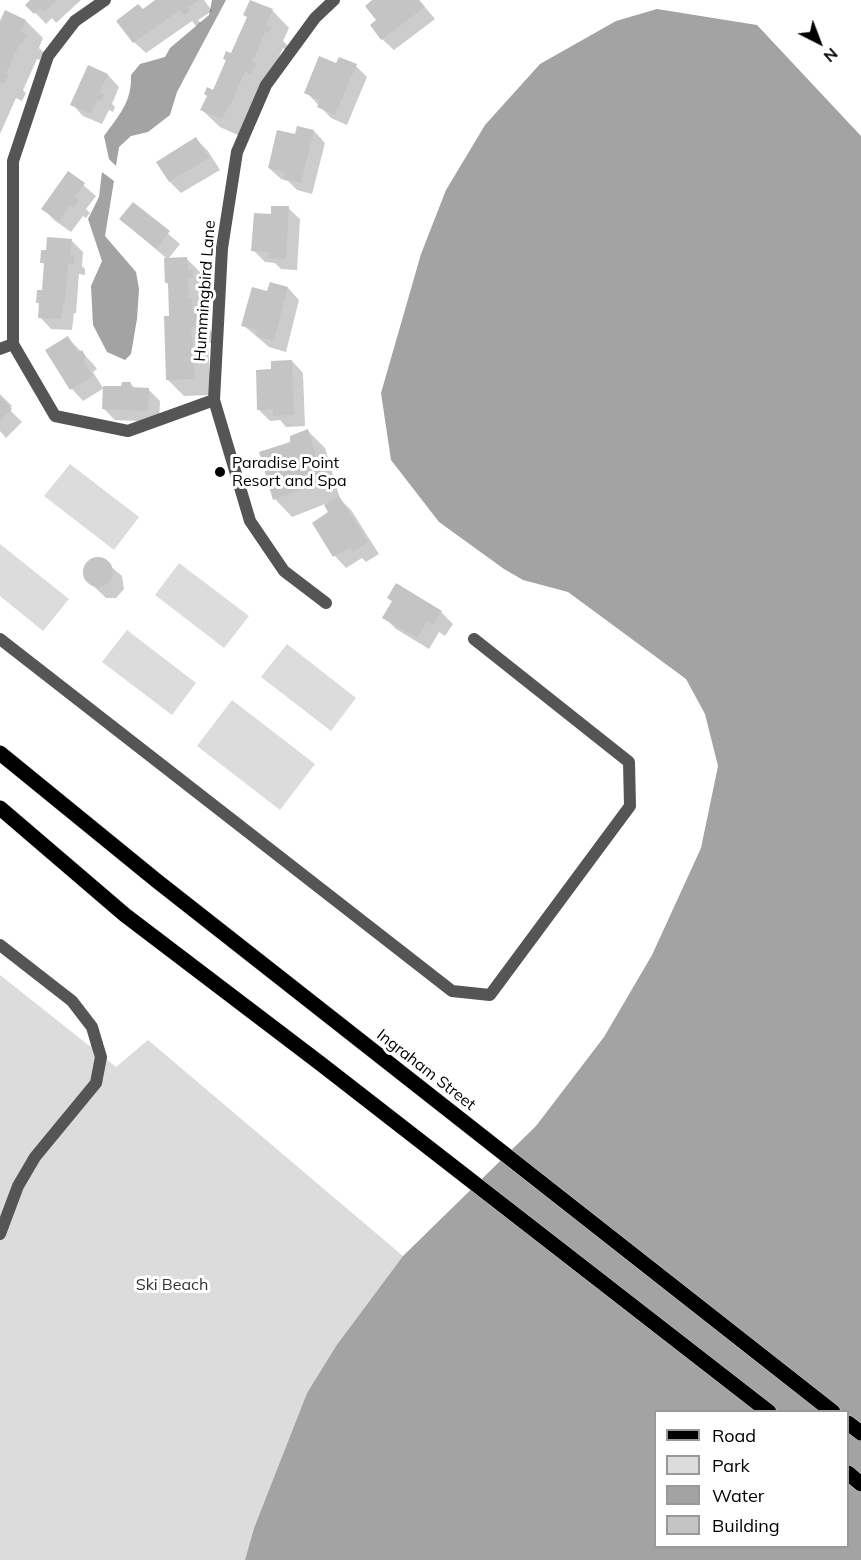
<!DOCTYPE html>
<html>
<head>
<meta charset="utf-8">
<style>
	body { margin:0 }
	#map { position:relative; width:861px; height:1560px; overflow:hidden; background:#fff; font-family:Mulish,sans-serif }
	canvas { display:block }
	.legend { position:absolute; left:654px; top:1410px; width:195px; height:138px; box-sizing:border-box; background:#fff; border:2px solid #999; margin:0; padding:8px 10px; list-style:none; font-size:18px; color:#000 }
	.legend li { display:flex; align-items:center; gap:12px; height:30px }
	.legend b { width:30px; border:2px solid #999 }
	.north { position:absolute; left:789px; top:12px; width:60px; height:60px; -webkit-text-stroke:4px #fff; paint-order:stroke; rotate:138deg; font-size:16px; font-weight:700; line-height:24px; text-align:center; color:#000 }
	.north::after { content:''; display:block; margin:auto; width:21px; height:27px; background:#000; clip-path:polygon(50% 0,100% 100%,50% 72%,0 100%) }
</style>
</head>
<body>
<div id="map">
<canvas width="861" height="1560"></canvas>
<ul class="legend">
<li><b style="height:8px;background:#000"></b>Road</li>
<li><b style="height:16px;background:#dcdcdc"></b>Park</li>
<li><b style="height:16px;background:#a3a3a3"></b>Water</li>
<li><b style="height:16px;background:#c4c4c4"></b>Building</li>
</ul>
<div class="north">N</div>
</div>
<script>
const g = document.querySelector('canvas').getContext('2d');
g.lineJoin = 'round';
function fillPath(path, color) {
  g.fillStyle = color;
  g.fill(path, 'evenodd');
}
function trace(path, color, width, dash) {
  g.strokeStyle = color;
  g.lineWidth = width;
  g.lineCap = dash ? 'butt' : 'round';
  g.setLineDash(dash || []);
  g.stroke(path);
}
function write(font, color, halo, rows, align = 'center') {
  g.font = font + ' Mulish,sans-serif';
  g.lineWidth = 6;
  g.setLineDash([]);
  g.textBaseline = 'middle';
  g.strokeStyle = halo;
  g.fillStyle = color;
  for (const [text, x, y, turn = 0] of rows) {
    g.save();
    g.translate(x, y);
    g.rotate((+turn || 0) * Math.PI / 180);
    g.textAlign = isNaN(turn) ? turn : align;
    if (halo) g.strokeText(text, 0, 0);
    g.fillText(text, 0, 0);
    g.restore();
  }
}
fillPath(new Path2D(`
	M70,464L139,517L114,550L44,496Z
	M0,544L69,599L43,631L0,596Z
	M179,563L249,616L224,648L155,595Z
	M127,630L196,683L172,715L102,662Z
	M287,644L356,698L331,731L261,677Z
	M232,700L315,764L280,810L197,746Z
	M0,975L116,1067L148,1040L403,1256L336,1346L307,1393L254,1528L245,1560H0Z`), '#dcdcdc');
fillPath(new Path2D(`
	M212,0H226L177,92L170,115L148,132L131,136L119,147L116,166L109,159L104,136C119,115 132,102 131,75L140,64L165,57L170,48L209,15Z
	M657,9L757,25L861,136V1560H245L254,1528L307,1393L336,1346L403,1256L536,1126L604,1037L652,955L701,848L718,766L705,714L686,679L568,592L523,580L504,569L439,522L391,460L381,393L421,254L446,190L485,125L540,64L616,21ZM656,1412H848V1546H656Z
	M102,172L114,181L105,236L136,272L139,289L137,319L131,354L125,360L107,352L93,325L91,286L102,261L88,219L99,197Z`), '#a3a3a3');
fillPath(new Path2D(`
	M32,0H81L56,23L52,18L46,24L28,5Z
	M157,0H204L212,11L198,20L201,23L196,26L192,21L146,53L134,42L143,11Z
	M375,0H419L435,19L394,50L382,39Z
	M272,10L289,28L283,41L288,46L286,50L283,48L269,79L240,136L220,127L202,110L232,55Z
	M6,12L26,21L43,38L39,48L43,52L40,60L37,59L23,90L26,93L22,101L16,98L0,134V25Z
	M337,65L356,66L367,77L347,125L331,118L306,92Z
	M88,67L108,75L119,87L112,104L115,107L113,112L109,110L102,124L83,116L72,104Z
	M298,128L314,131L325,143L312,194L297,190L288,181L281,179L269,168L296,136Z
	M196,139L208,151L220,170L181,193L170,182L158,163Z
	M69,173L96,196L86,209L90,213L86,218L83,216L71,232L54,220L43,208Z
	M133,204L180,244L168,259H187L204,276V284L209,289V294H205V313L209,317L210,330L212,333V343H208L211,395L184,396L167,379L170,317L169,285L166,282L165,257L121,219Z
	M288,208L300,219L297,270L281,269L275,263L265,262L253,250L272,216Z
	M71,240L83,252L82,266L85,269V275L79,274L76,313H74L72,330L51,329L40,317L41,305L37,302L43,292L45,265L42,262L48,252Z
	M288,288L299,300L286,352L269,347L243,325L268,293Z
	M68,338L93,364L97,369L93,372L103,388H123L130,383L135,388L148,389L160,401L159,422L115,420L104,409V388L83,401L72,389L47,351Z
	M292,361L303,373L305,426L286,427L280,420L270,421L258,409L273,371Z
	M0,394L12,406L9,409L22,422L6,438L0,431Z
	M308,431L325,448L340,499L351,510L379,554L366,562L362,558L346,568L335,556L314,523L330,513L325,504L292,517L275,499L292,443Z
	M101,558L122,576L124,589L116,598H106L84,577L85,567L92,559Z
	M441,612L453,624L445,636L439,632L429,649L396,629L384,617Z`), '#0003');
fillPath(new Path2D(`
	M30,0H57L44,12L40,8L34,14L25,5Z
	M155,0H199L188,8L190,11L184,15L180,10L133,43L116,21L138,4L143,9Z
	M250,0L273,9L266,25L272,27L269,33L265,32L252,62L256,64L251,74L245,71L231,105L229,104L222,119L200,110L207,96L204,94L207,87L213,90L226,60L223,59L226,51L231,53L247,17L243,15Z
	M372,0H419L425,7L381,40L370,25L376,20L365,6Z
	M5,10L26,20L21,31L27,34L22,44L20,43L6,73L9,74L4,84L0,82V21Z
	M319,56L336,63L339,57L357,64L335,115L317,107L320,100L304,93Z
	M88,65L108,74L100,93L104,94L101,101L97,100L91,114L70,105Z
	M297,126L314,130L301,183L284,179L285,172L268,168L277,130L295,134Z
	M196,137L209,158L169,182L156,162Z
	M68,171L85,183L75,197L79,201L74,208L70,205L59,221L41,209Z
	M133,202L170,231L156,249L119,219Z
	M271,206H289L286,259L268,258L269,252L251,251L254,213L271,214Z
	M47,237L72,239L70,256H74V264L68,263L65,302H63L61,319L38,318L39,303H36L37,290H42L44,263H40L41,250H46Z
	M187,257L188,270H193V277H188L189,298H192L193,314H196V327L191,326L195,379L166,380L164,316H169L168,283H165L164,258Z
	M270,282L288,287L274,341L256,336L258,330L241,326L252,287L267,291Z
	M68,336L78,353L82,350L86,357L83,360L93,376L70,390L45,350Z
	M292,360L294,415L273,416V409L257,410L256,370L271,369V361Z
	M122,382H131L130,387L149,388L148,411L102,409L103,386H121Z
	M0,397L12,409L0,421Z
	M308,429L324,481L273,500L259,452L290,442V436Z
	M339,496L368,542L353,552L350,547L333,557L312,523L328,512L324,505Z
	M83 572a15 15 0 1 1 30 0a15 15 0 1 1-30 0Z
	M396,583L442,611L433,625L427,622L417,638L382,618L392,601L387,598Z`), '#c4c4c4');
const primary = new Path2D(`
	M0,753L157,881L833,1412
	M0,808L125,915L321,1064L769,1412
	M848,1423L861,1433
	M848,1473L861,1484`);
trace(primary, '#dbdbdb', 16);
trace(new Path2D(`
	M0,1234L18,1186L35,1157L96,1083L101,1057L97,1044`), '#555', 12);
trace(new Path2D(`
	M105,0L75,21L48,56L13,161V344L55,416L128,431L214,400
	M0,349L13,344
	M326,603L284,571L250,521L214,400L222,248L237,152L266,85L315,18L334,0
	M0,639L452,991L490,995L630,806L629,762L474,639
	M0,945L72,1001L92,1027L97,1044`), '#555', 12);
trace(primary, '#000', 15);
for (const [x, y, r, color] of [
	[220,472,6,"#000"]
]) {
  const dot = new Path2D();
  dot.arc(x, y, r, 0, 2 * Math.PI);
  g.fillStyle = color;
  g.fill(dot);
  trace(dot, '#fff', 2);
}
write('16px', '#000', '#fff', [
	["Hummingbird Lane",205,291,-86],
	["Ingraham Street",426,1070,38]
]);
write('16px', '#000', '#fff', [
	["Paradise Point",232,463],
	["Resort and Spa",232,481]
], 'left');
write('16px', '#333', '#fff', [
	["Ski Beach",172,1285]
]);
</script>
</body>
</html>
